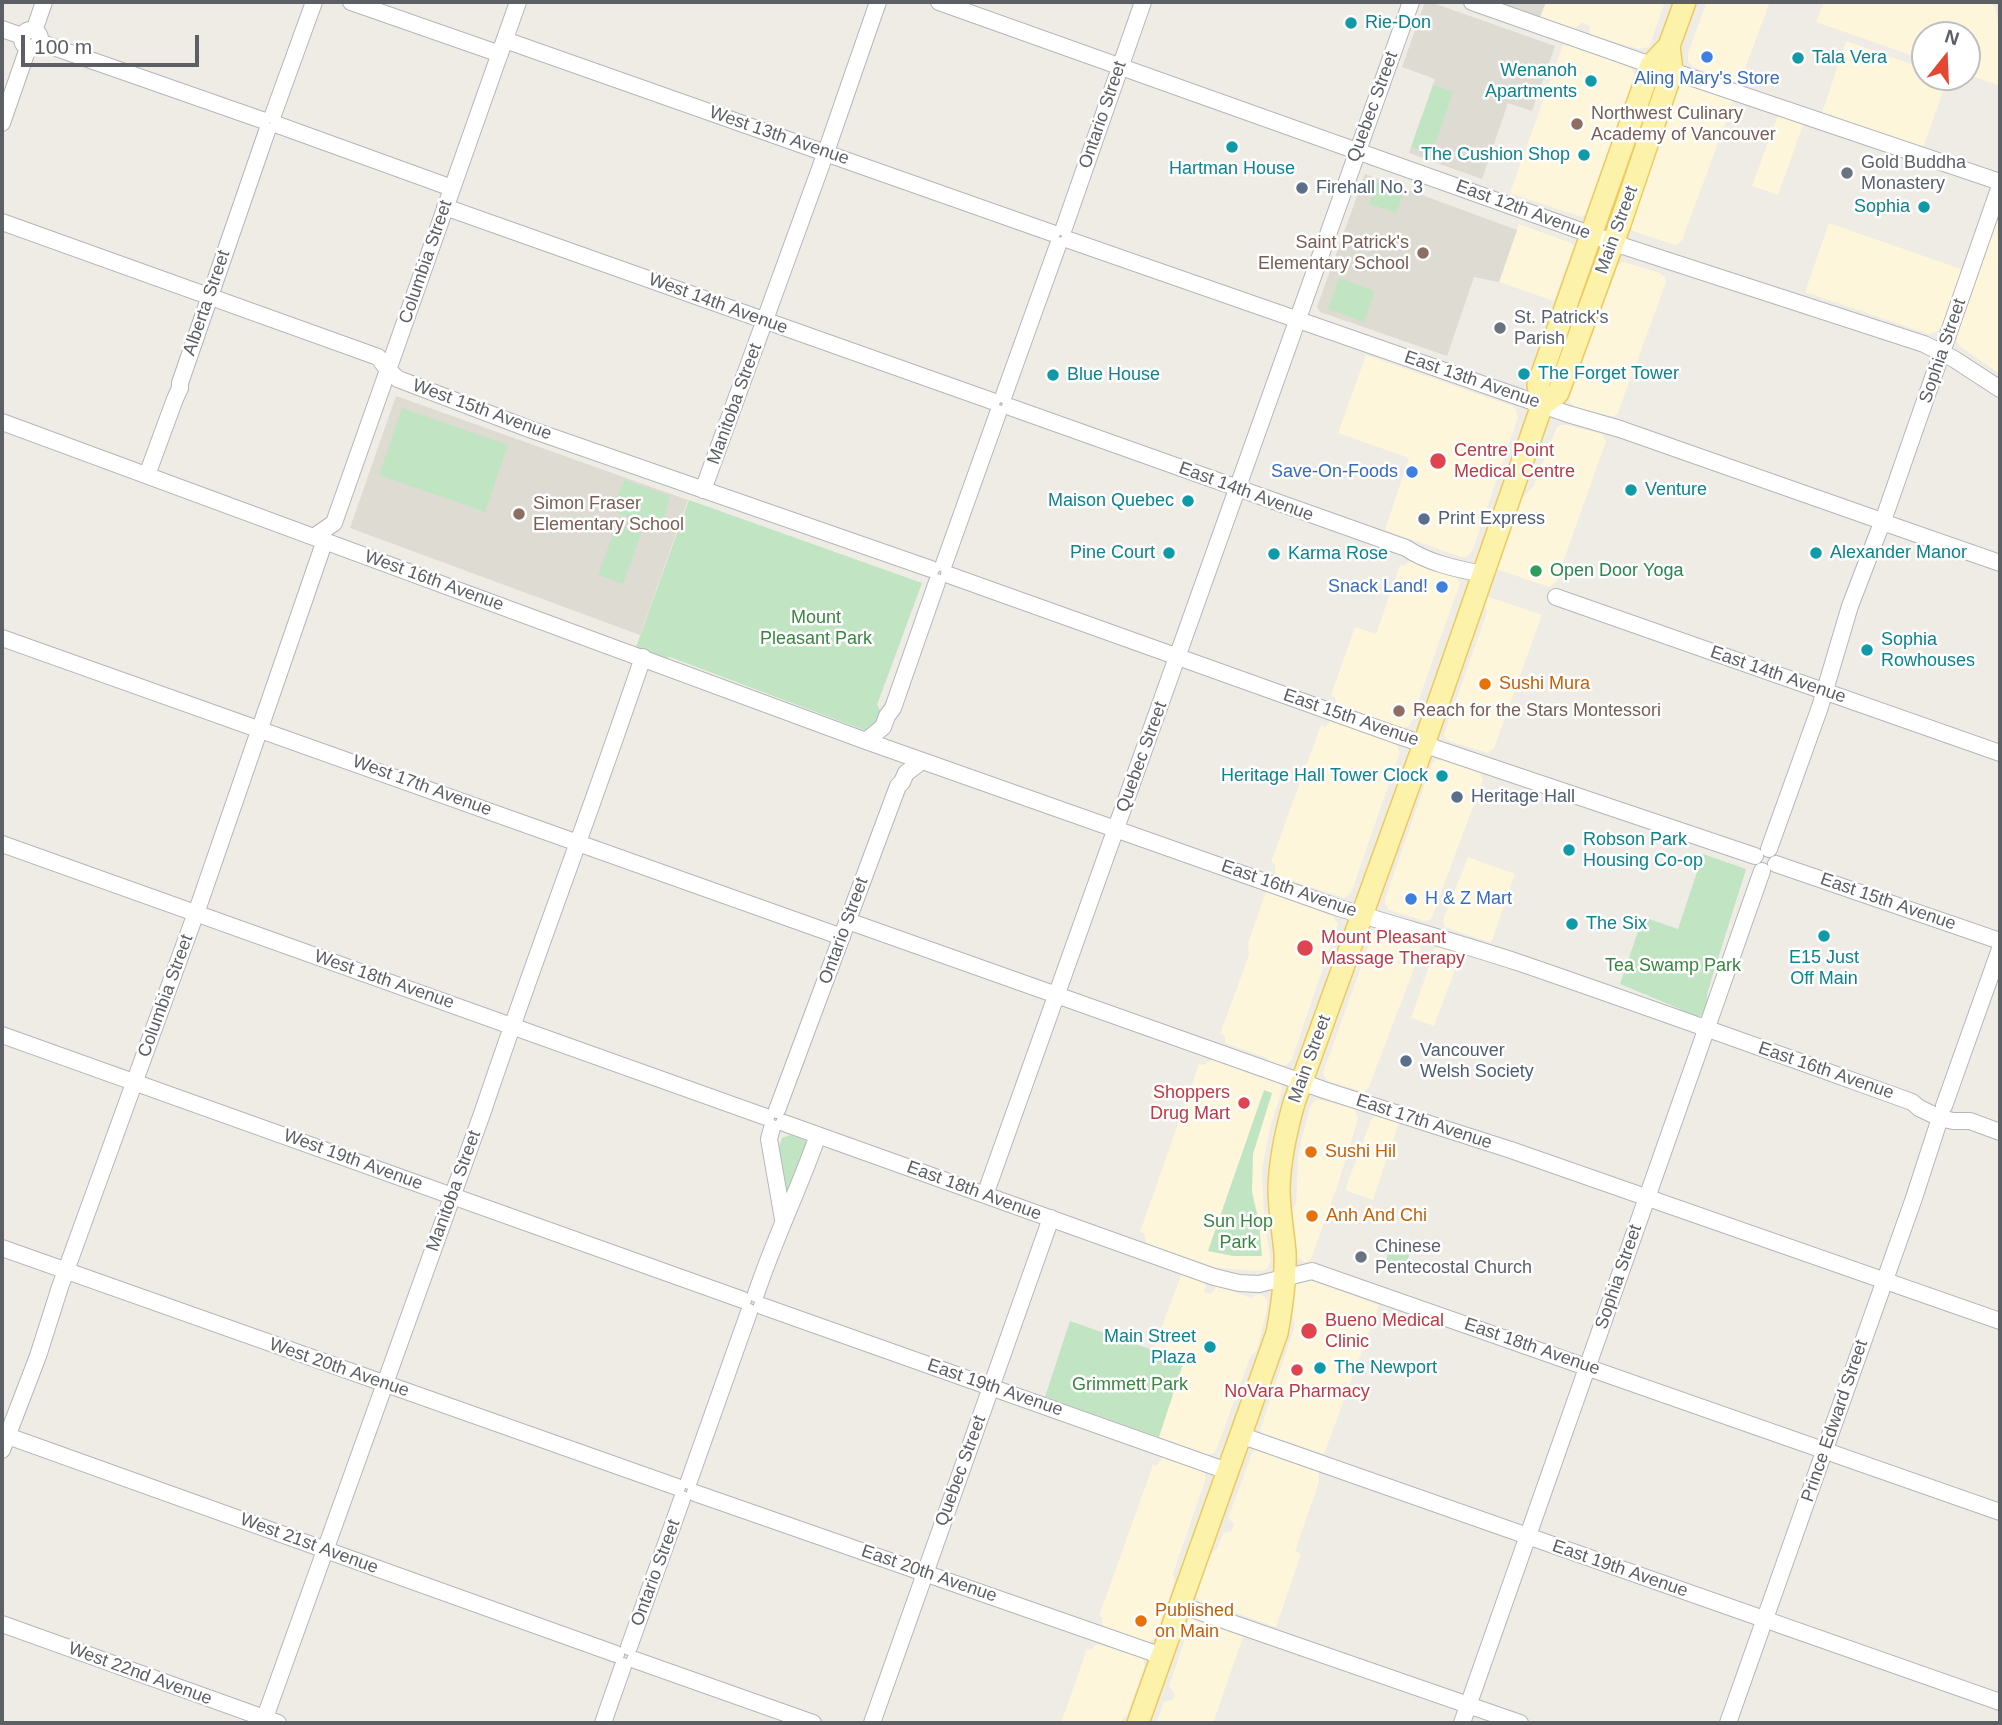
<!DOCTYPE html>
<html>
<head>
<meta charset="utf-8">
<style>
	body { margin:0 }
	#map { position:relative; width:2002px; height:1725px; overflow:hidden; background:#eeece4; font-family:Helvetica,sans-serif }
	canvas { display:block }
	.frame { position:absolute; inset:0; border:4px solid #5c5f64; pointer-events:none }
	.north { position:absolute; left:1911px; top:21px; width:70px; height:70px; box-sizing:border-box; background:#fff; border:2px solid #bebfc1; border-radius:50%; rotate:18deg; font-size:19px; font-weight:700; line-height:28px; text-align:center; color:#5c5f64 }
	.north::after { content:''; display:block; margin:auto; width:24px; height:32px; background:#e44834; clip-path:polygon(50% 0,100% 100%,50% 72%,0 100%) }
	.scale { position:absolute; left:21px; top:35px; width:178px; height:32px; box-sizing:border-box; border:4px solid #5c5f64; border-top:0; padding-left:9px; font-size:21px; line-height:24px; white-space:nowrap; color:#5c5f64; -webkit-text-stroke:5px #fff; paint-order:stroke }
</style>
</head>
<body>
<div id="map">
<canvas width="2002" height="1725"></canvas>
<div class="frame"></div>
<div class="north">N</div>
<div class="scale">100 m</div>
</div>
<script>
const g = document.querySelector('canvas').getContext('2d');
g.lineJoin = 'round';
function fillPath(path, color) {
  g.fillStyle = color;
  g.fill(path, 'evenodd');
}
function trace(path, color, width, dash) {
  g.strokeStyle = color;
  g.lineWidth = width;
  g.lineCap = dash ? 'butt' : 'round';
  g.setLineDash(dash || []);
  g.stroke(path);
}
function write(font, color, halo, rows, align = 'center') {
  g.font = font + ' Helvetica,sans-serif';
  g.lineWidth = 5;
  g.setLineDash([]);
  g.textBaseline = 'middle';
  g.strokeStyle = halo;
  g.fillStyle = color;
  for (const [text, x, y, turn = 0] of rows) {
    g.save();
    g.translate(x, y);
    g.rotate((+turn || 0) * Math.PI / 180);
    g.textAlign = isNaN(turn) ? turn : align;
    if (halo) g.strokeText(text, 0, 0);
    g.fillText(text, 0, 0);
    g.restore();
  }
}
fillPath(new Path2D(`
	M1546,2H1665L1649,47L1639,49L1591,35L1589,32L1590,26L1582,22L1575,29L1540,17Z
	M1707,2H1770L1741,79L1735,82L1694,67L1688,62V53Z
	M1824,2L1991,3L1995,8L2000,29V86L1967,74V35H1925V60L1816,22Z
	M1846,41L1925,69V77H1948L1923,148L1822,113Z
	M1563,45L1567,46L1570,45L1627,66L1631,68L1636,76L1637,80L1587,213L1582,217L1510,193Z
	M1685,85L1710,89L1732,99L1733,103L1682,240L1678,244L1675,245L1635,232L1630,229L1629,226L1676,91L1681,86Z
	M1779,113L1804,122L1778,195L1752,186Z
	M2000,208V374L1961,347L1957,342V336L1958,328Z
	M1829,223L1961,269L1962,272L1946,319L1938,331L1929,334L1805,292Z
	M1519,224L1571,243L1574,246L1554,301L1499,282Z
	M1623,262L1660,273L1665,277L1666,282L1618,413L1614,416H1610L1575,407L1570,402L1569,398L1612,271L1614,267Z
	M1366,355L1512,406L1516,409L1518,417L1473,549L1467,557H1461L1385,530L1409,458L1338,433Z
	M1560,425H1567L1602,434L1606,441L1556,582L1549,587L1496,569L1521,499L1533,487L1557,427Z
	M1411,560L1455,576L1460,583L1411,722L1408,727L1401,728L1336,704L1335,697L1331,695L1355,627L1376,634L1400,565L1404,566Z
	M1486,596L1542,615L1494,748L1488,753L1452,742L1447,740L1444,734L1487,612L1484,603Z
	M1330,721L1396,744L1400,752L1351,893L1344,898L1275,875V864L1271,862L1321,725L1325,727Z
	M1436,760H1444L1480,773L1483,780L1432,917L1430,920L1424,921L1389,910L1385,904V899L1432,764Z
	M1468,857L1515,874L1491,943L1445,927L1444,924L1443,920Z
	M1266,892L1333,916L1338,924L1292,1059L1288,1064L1284,1066L1270,1062L1267,1058L1225,1043V1036L1220,1034L1249,955L1248,943Z
	M1380,930L1418,941L1421,950L1369,1087L1363,1092L1330,1082L1325,1078L1323,1073L1372,936L1374,933Z
	M1435,948H1439L1461,954L1434,1026L1411,1018L1432,958L1431,955Z
	M1216,1058L1221,1063L1261,1078L1266,1076L1278,1081L1281,1085L1282,1090L1270,1128L1262,1169L1264,1218L1271,1261L1267,1269L1261,1271L1240,1270L1214,1267L1146,1243L1144,1233L1140,1232L1199,1064L1203,1065Z
	M1315,1100H1321L1355,1109L1358,1119L1339,1181L1311,1259L1308,1262H1304L1297,1256L1292,1210L1296,1204L1298,1157L1302,1137L1310,1107Z
	M1375,1116L1399,1122L1373,1200L1345,1190L1371,1120Z
	M1182,1273L1204,1281L1206,1285L1204,1292L1211,1294L1217,1286L1251,1298L1257,1294L1262,1295L1267,1300L1268,1305L1257,1350L1251,1355L1217,1448L1214,1453L1208,1455L1159,1437L1183,1361L1153,1350Z
	M1309,1280L1379,1305L1324,1454L1283,1440L1277,1442L1265,1438L1260,1430L1295,1325L1292,1312L1295,1286L1297,1281Z
	M1257,1449L1273,1453L1277,1458L1318,1472L1319,1482L1295,1551L1301,1554L1276,1627L1216,1606L1209,1608L1201,1605L1196,1595L1211,1554L1217,1549L1223,1533L1232,1531L1234,1524L1228,1518L1252,1453Z
	M1163,1456L1201,1469L1204,1472L1206,1478L1173,1574L1175,1581L1155,1638L1149,1643H1143L1131,1636L1105,1627L1102,1624L1103,1617L1099,1616L1153,1465L1157,1466Z
	M1194,1617L1205,1620L1208,1624L1243,1637L1213,1723H1156L1164,1702L1172,1700L1175,1694L1169,1686L1186,1636L1184,1630L1188,1620Z
	M1098,1644L1131,1655L1135,1654L1144,1660V1668L1127,1715L1122,1719L1121,1723H1061L1087,1649L1091,1650L1094,1646Z`), '#fdf6da');
fillPath(new Path2D(`
	M1425,2H1430L1555,46L1532,111L1508,103L1482,179L1409,153L1435,79L1402,67Z
	M1496,2H1546L1540,17Z
	M1365,174L1517,230L1499,282L1474,277L1447,356L1320,312L1317,307Z
	M396,396L688,500L640,635L350,528Z`), '#dedbd2');
fillPath(new Path2D(`
	M1433,85L1453,92L1432,154L1411,147Z
	M1377,182L1404,192L1396,213L1369,204Z
	M1339,278L1375,291L1364,322L1328,309Z
	M402,408L508,445L485,512L379,475Z
	M625,480L670,496L664,522L653,529L616,512L614,503Z
	M689,500L922,583L877,705C886,718 878,722 869,732L670,657L666,658L636,647Z
	M617,524L641,533L623,584L598,575Z
	M1703,854L1746,869L1707,994C1708,1003 1707,1012 1699,1017L1684,1013L1680,1009L1620,984L1643,917L1678,929Z
	M1264,1090L1272,1093L1253,1154L1252,1192L1259,1222L1262,1256H1233L1208,1251Z
	M790,1135L805,1140L809,1143L786,1197L779,1147L782,1138Z
	M1392,1243L1411,1250L1404,1270L1385,1263Z
	M1070,1321L1184,1361L1159,1437L1045,1397Z`), '#c1e5c2');
const minor = new Path2D(`
	M351,2L500,54
	M939,2L1626,247L1924,344L1954,359L2000,389
	M1472,2L1651,65
	M2,29L22,36
	M22 39a9 9 0 1 1 18 0a9 9 0 1 1-18 0Z
	M34,31L44,2
	M505,40L1052,233
	M39,42L262,120
	M1672,71L2000,182
	M273,115L314,2
	M2,123L28,48
	M278,125L452,188
	M445,207L992,401
	M2,222L378,357L388,370L398,379L532,430L931,569
	M1064,228L1143,2
	M1069,240L1568,414L1620,429L1876,519
	M1004,395L1058,245
	M1010,407L1406,548C1428,563 1457,569 1483,574
	M2,422L866,741L1336,907C1397,926 1459,943 1520,963C1651,1008 1781,1055 1912,1102L1919,1108L1940,1118L1953,1121H1970L2000,1132
	M147,475L175,399L180,388V383L267,131
	M703,490L826,152L878,2
	M1885,515L2000,186
	M1888,524L2000,563
	M315,536L334,523L335,520L518,2
	M944,564L998,413
	M949,575L1396,735L1755,856
	M1556,597L2000,753
	M2,638L842,937
	M866,741L883,727L887,716L893,708L937,582
	M2,844L766,1117
	M1769,849L1820,707L1850,606L1880,528
	M1776,864L2000,941
	M848,921L1324,1090L1511,1150L2000,1321
	M2,1035L743,1300
	M1944,1106L2000,949
	M777,1110L898,786L902,782L906,773L922,761
	M784,1123L1214,1277L1239,1283L1259,1284L1312,1271L2000,1512
	M772,1128L769,1139L783,1219
	M985,1195L1411,2
	M2,1248L677,1487
	M756,1294C774,1240 799,1189 818,1135
	M762,1306L1227,1471
	M2,1434L616,1654
	M1240,1435L2000,1702
	M2,1450L38,1356L60,1287L201,899L325,540
	M689,1481L749,1312
	M695,1493L1162,1656
	M1180,1605L1520,1723
	M2,1624L278,1723
	M629,1647L682,1499
	M635,1660L813,1723
	M263,1723L483,1111C534,959 592,809 643,657
	M603,1723L623,1666
	M872,1723L1051,1218
	M1462,1723L1762,871
	M1728,1723L1914,1198L1940,1118`);
const major = new Path2D(`
	M1542,405L1558,393L1620,224L1672,71L1669,46
	M1138,1723L1277,1333C1282,1306 1286,1279 1285,1252C1283,1231 1279,1209 1279,1188C1280,1158 1286,1131 1294,1103L1424,744L1542,405L1538,385L1651,65L1669,46L1685,2`);
trace(minor, '#b4b6bb', 18);
trace(major, '#edca5e', 24);
trace(minor, '#fff', 16);
trace(major, '#fcf2aa', 21);
for (const [x, y, r, color] of [
	[1351,23,7,"#0f9aa8"],
	[1707,57,7,"#3f7fe0"],
	[1798,58,7,"#0f9aa8"],
	[1591,81,7,"#0f9aa8"],
	[1577,124,7,"#8d6e63"],
	[1232,147,7,"#0f9aa8"],
	[1584,155,7,"#0f9aa8"],
	[1847,173,7,"#6b7280"],
	[1302,188,7,"#5c6f8a"],
	[1924,207,7,"#0f9aa8"],
	[1423,253,7,"#8d6e63"],
	[1500,328,7,"#6b7280"],
	[1524,374,7,"#0f9aa8"],
	[1053,375,7,"#0f9aa8"],
	[1438,461,9,"#e0444e"],
	[1412,472,7,"#3f7fe0"],
	[1631,490,7,"#0f9aa8"],
	[1188,501,7,"#0f9aa8"],
	[519,514,7,"#8d6e63"],
	[1424,519,7,"#5c6f8a"],
	[1169,553,7,"#0f9aa8"],
	[1816,553,7,"#0f9aa8"],
	[1274,554,7,"#0f9aa8"],
	[1536,571,7,"#2e9e5b"],
	[1442,587,7,"#3f7fe0"],
	[1867,650,7,"#0f9aa8"],
	[1485,684,7,"#e8710a"],
	[1399,711,7,"#8d6e63"],
	[1442,776,7,"#0f9aa8"],
	[1457,797,7,"#5c6f8a"],
	[1569,850,7,"#0f9aa8"],
	[1411,899,7,"#3f7fe0"],
	[1572,924,7,"#0f9aa8"],
	[1824,936,7,"#0f9aa8"],
	[1305,948,9,"#e0444e"],
	[1406,1061,7,"#5c6f8a"],
	[1244,1103,7,"#e0444e"],
	[1311,1152,7,"#e8710a"],
	[1312,1216,7,"#e8710a"],
	[1361,1257,7,"#6b7280"],
	[1309,1331,9,"#e0444e"],
	[1210,1347,7,"#0f9aa8"],
	[1320,1368,7,"#0f9aa8"],
	[1297,1370,7,"#e0444e"],
	[1141,1621,7,"#e8710a"]
]) {
  const dot = new Path2D();
  dot.arc(x, y, r, 0, 2 * Math.PI);
  g.fillStyle = color;
  g.fill(dot);
  trace(dot, '#fff', 2.5);
}
write('18px', '#0d838f', '#fff', [
	["Rie-Don",1365,23],
	["Tala Vera",1812,58],
	["Wenanoh",1577,71,"right"],
	["Apartments",1577,92,"right"],
	["The Cushion Shop",1570,155,"right"],
	["Hartman House",1232,169,"center"],
	["Sophia",1910,207,"right"],
	["The Forget Tower",1538,374],
	["Blue House",1067,375],
	["Venture",1645,490],
	["Maison Quebec",1174,501,"right"],
	["Pine Court",1155,553,"right"],
	["Alexander Manor",1830,553],
	["Karma Rose",1288,554],
	["Sophia",1881,640],
	["Rowhouses",1881,661],
	["Heritage Hall Tower Clock",1428,776,"right"],
	["Robson Park",1583,840],
	["Housing Co-op",1583,861],
	["The Six",1586,924],
	["E15 Just",1824,958,"center"],
	["Off Main",1824,979,"center"],
	["Main Street",1196,1337,"right"],
	["Plaza",1196,1358,"right"],
	["The Newport",1334,1368]
], 'left');
write('18px', '#366cbe', '#fff', [
	["Aling Mary's Store",1707,79,"center"],
	["Save-On-Foods",1398,472],
	["Snack Land!",1428,587],
	["H & Z Mart",1425,899,"left"]
], 'right');
write('18px', '#5c5f64', '#fff', [
	["Quebec Street",1373,107,-70],
	["Ontario Street",1103,115,-71],
	["West 13th Avenue",779,136,19],
	["East 12th Avenue",1523,210,20],
	["Main Street",1617,230,-70],
	["Columbia Street",426,262,-71],
	["Alberta Street",207,303,-71],
	["West 14th Avenue",718,304,20],
	["Sophia Street",1943,351,-71],
	["East 13th Avenue",1472,380,19],
	["Manitoba Street",735,404,-70],
	["West 15th Avenue",482,410,20],
	["East 14th Avenue",1246,492,20],
	["West 16th Avenue",434,581,20],
	["East 14th Avenue",1778,675,19],
	["East 15th Avenue",1351,718,19],
	["Quebec Street",1142,757,-70],
	["West 17th Avenue",422,786,20],
	["East 16th Avenue",1289,889,19],
	["East 15th Avenue",1888,902,19],
	["Ontario Street",844,931,-70],
	["West 18th Avenue",384,980,19],
	["Columbia Street",166,996,-70],
	["Main Street",1310,1059,-70],
	["East 16th Avenue",1826,1071,19],
	["East 17th Avenue",1424,1122,18],
	["West 19th Avenue",353,1160,20],
	["Manitoba Street",454,1191,-70],
	["East 18th Avenue",974,1191,20],
	["Sophia Street",1619,1277,-71],
	["East 18th Avenue",1532,1347,19],
	["West 20th Avenue",339,1368,19],
	["East 19th Avenue",995,1388,19],
	["Prince Edward Street",1835,1421,-71],
	["Quebec Street",961,1471,-70],
	["West 21st Avenue",309,1544,20],
	["East 19th Avenue",1620,1569,19],
	["Ontario Street",656,1573,-70],
	["East 20th Avenue",929,1574,19],
	["West 22nd Avenue",140,1674,20]
]);
write('18px', '#785e54', '#fff', [
	["Northwest Culinary",1591,114],
	["Academy of Vancouver",1591,135],
	["Saint Patrick's",1409,243,"right"],
	["Elementary School",1409,264,"right"],
	["Simon Fraser",533,504],
	["Elementary School",533,525],
	["Reach for the Stars Montessori",1413,711]
], 'left');
write('18px', '#5b616d', '#fff', [
	["Gold Buddha",1861,163],
	["Monastery",1861,184],
	["St. Patrick's",1514,318],
	["Parish",1514,339],
	["Chinese",1375,1247],
	["Pentecostal Church",1375,1268]
], 'left');
write('18px', '#4e5e75', '#fff', [
	["Firehall No. 3",1316,188],
	["Print Express",1438,519],
	["Heritage Hall",1471,797],
	["Vancouver",1420,1051],
	["Welsh Society",1420,1072]
], 'left');
write('18px', '#be3a42', '#fff', [
	["Centre Point",1454,451],
	["Medical Centre",1454,472],
	["Mount Pleasant",1321,938],
	["Massage Therapy",1321,959],
	["Shoppers",1230,1093,"right"],
	["Drug Mart",1230,1114,"right"],
	["Bueno Medical",1325,1321],
	["Clinic",1325,1342],
	["NoVara Pharmacy",1297,1392,"center"]
], 'left');
write('18px', '#27864d', '#fff', [
	["Open Door Yoga",1550,571]
], 'left');
write('18px', '#38863f', '#fff', [
	["Mount",816,618],
	["Pleasant Park",816,639],
	["Tea Swamp Park",1673,966],
	["Sun Hop",1238,1222],
	["Park",1238,1243],
	["Grimmett Park",1130,1385]
]);
write('18px', '#c56008', '#fff', [
	["Sushi Mura",1499,684],
	["Sushi Hil",1325,1152],
	["Anh And Chi",1326,1216],
	["Published",1155,1611],
	["on Main",1155,1632]
], 'left');
</script>
</body>
</html>
